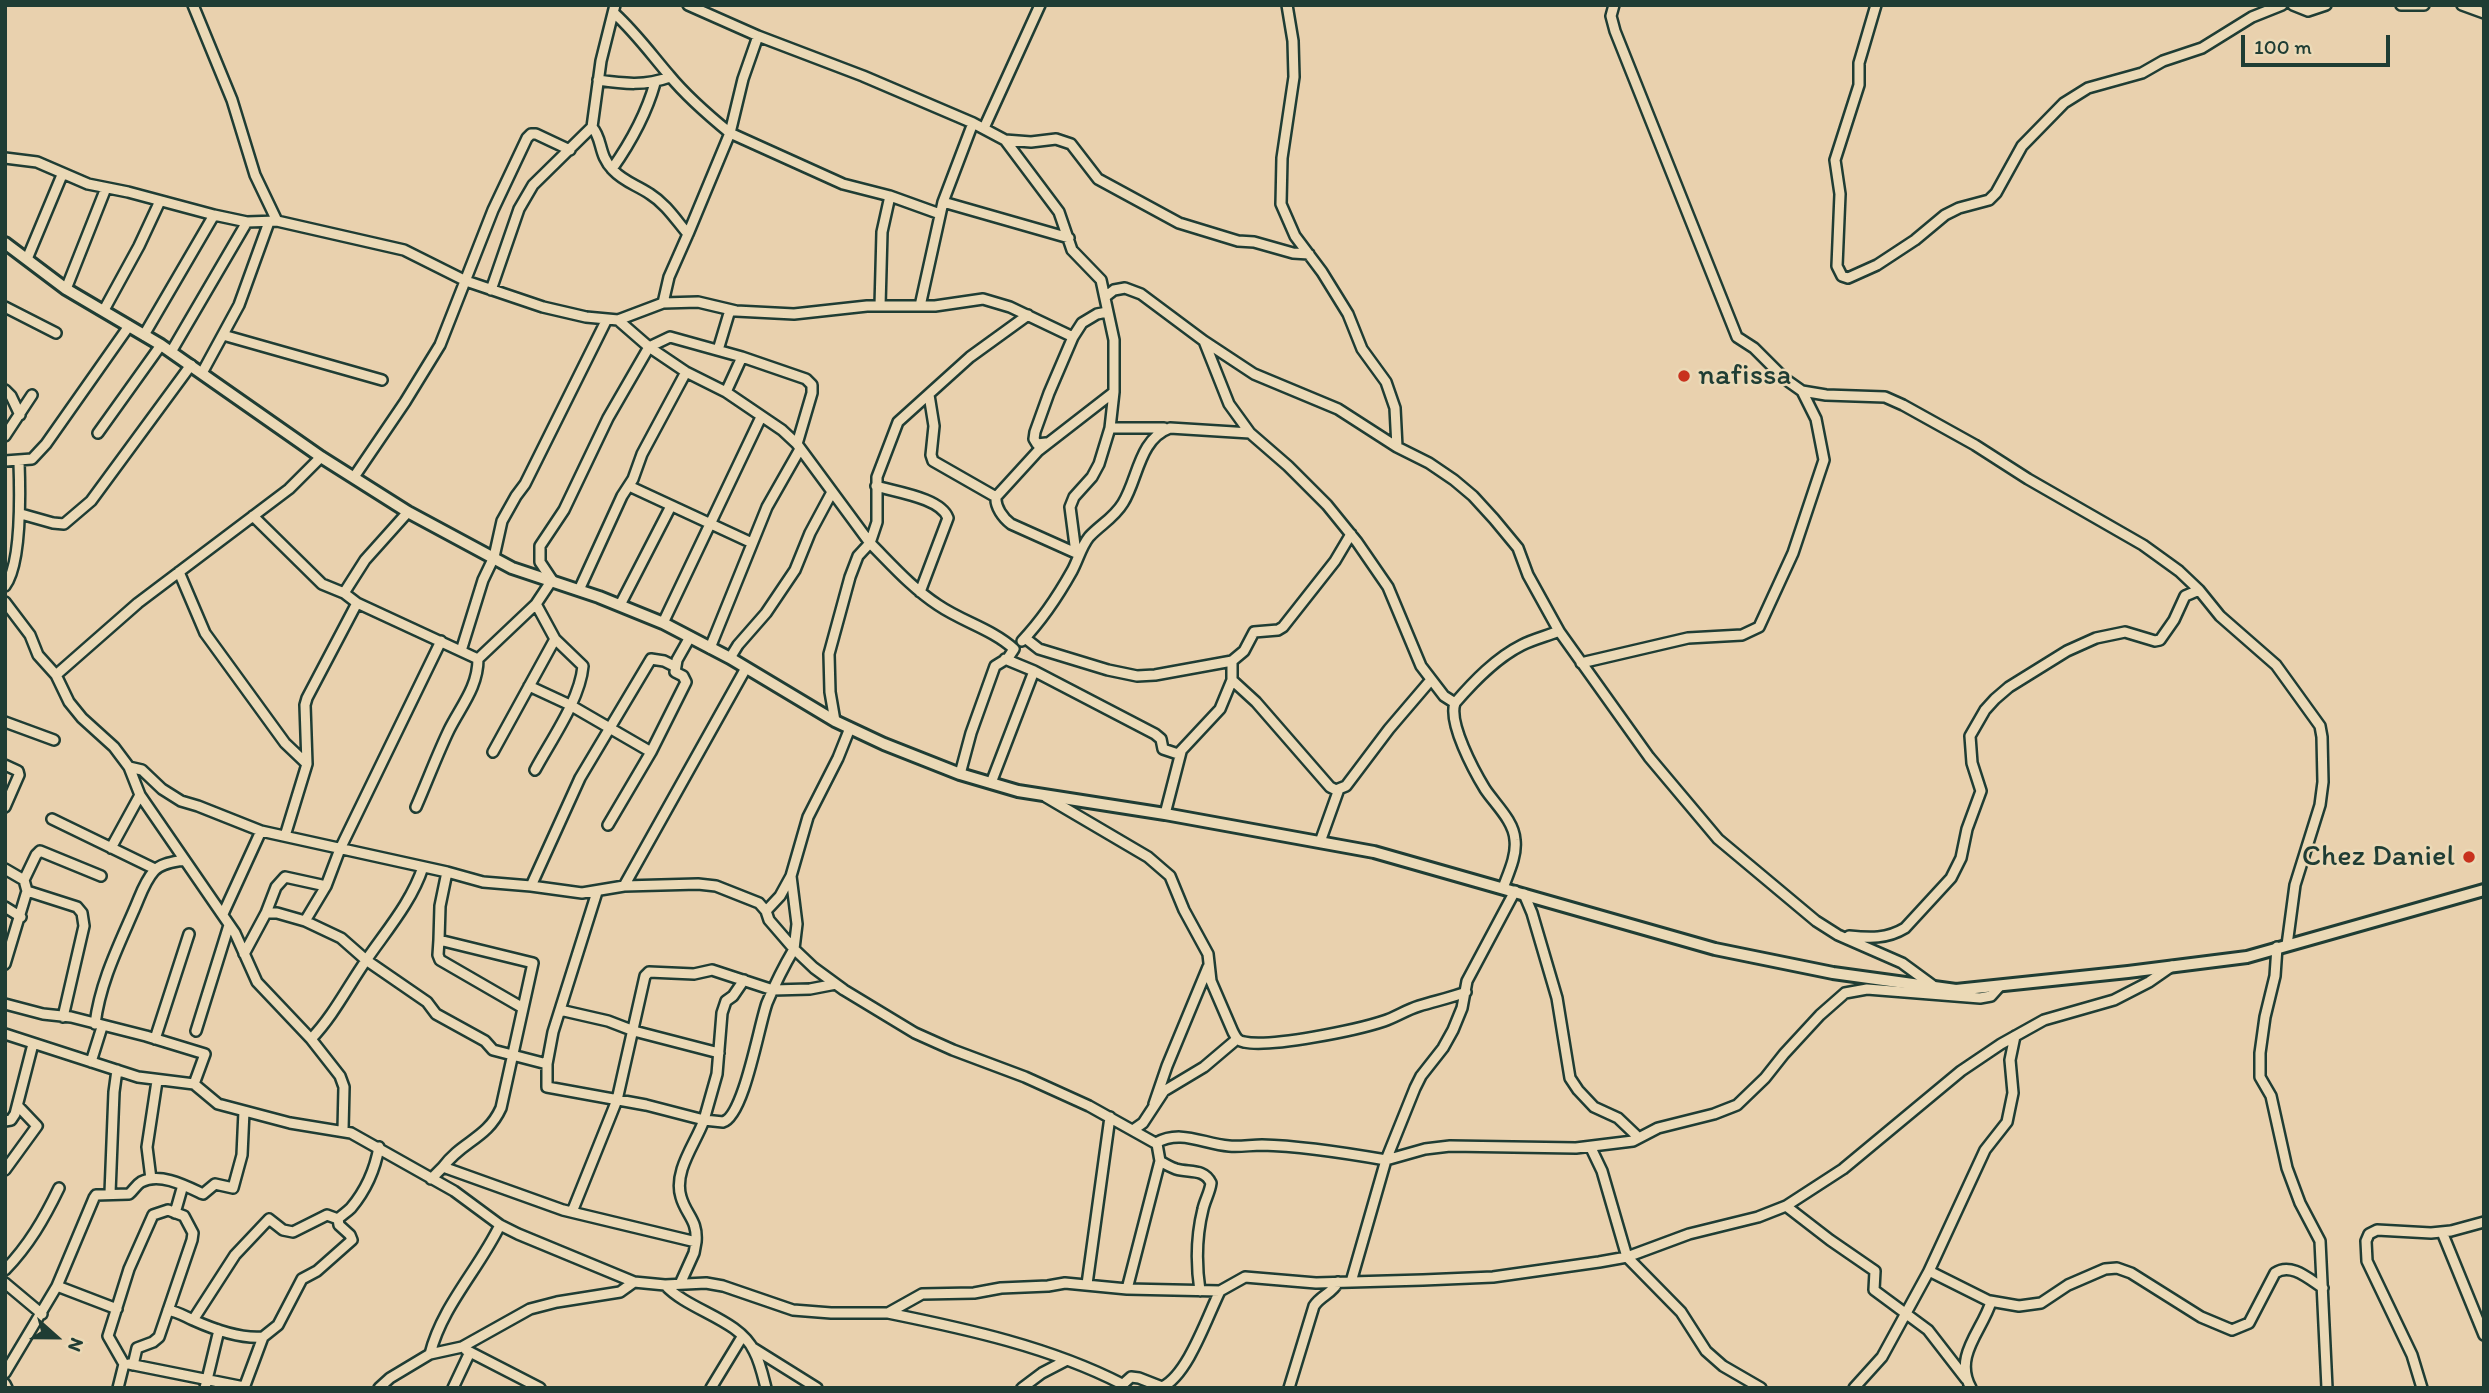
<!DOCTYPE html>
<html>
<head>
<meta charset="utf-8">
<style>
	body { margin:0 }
	#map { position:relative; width:2489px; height:1393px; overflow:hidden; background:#e9d1ae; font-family:Itim,sans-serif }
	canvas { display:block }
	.frame { position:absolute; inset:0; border:7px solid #1f3d34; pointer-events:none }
	.north { position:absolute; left:21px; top:1302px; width:70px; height:70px; -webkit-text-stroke:5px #ebd9b6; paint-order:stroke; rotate:111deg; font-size:19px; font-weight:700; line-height:28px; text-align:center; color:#1f3d34 }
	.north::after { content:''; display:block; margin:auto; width:24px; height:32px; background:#1f3d34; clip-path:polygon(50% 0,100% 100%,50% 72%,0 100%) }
	.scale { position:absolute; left:2241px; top:35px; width:149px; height:32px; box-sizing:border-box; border:4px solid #1f3d34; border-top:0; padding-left:9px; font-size:21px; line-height:24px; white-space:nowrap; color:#1f3d34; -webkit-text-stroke:5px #ebd9b6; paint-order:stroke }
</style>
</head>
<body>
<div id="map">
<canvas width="2489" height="1393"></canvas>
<div class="frame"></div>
<div class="north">N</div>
<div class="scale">100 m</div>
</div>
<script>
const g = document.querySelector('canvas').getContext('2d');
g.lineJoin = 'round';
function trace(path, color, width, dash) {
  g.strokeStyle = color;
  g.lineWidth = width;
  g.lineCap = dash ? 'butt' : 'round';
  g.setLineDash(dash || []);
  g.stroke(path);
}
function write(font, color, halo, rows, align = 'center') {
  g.font = font + ' Itim,sans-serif';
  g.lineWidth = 5;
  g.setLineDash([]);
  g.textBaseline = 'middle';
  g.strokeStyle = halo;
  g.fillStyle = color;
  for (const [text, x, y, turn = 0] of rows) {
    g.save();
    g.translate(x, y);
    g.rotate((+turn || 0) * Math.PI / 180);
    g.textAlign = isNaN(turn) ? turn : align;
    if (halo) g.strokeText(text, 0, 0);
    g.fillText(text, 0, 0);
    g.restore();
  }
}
const minor = new Path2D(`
	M193,5L232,100L255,175L277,221
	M615,5L601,61L592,127C603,139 598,155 613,170C624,182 637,185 650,194C666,204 676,220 688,234L669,277L663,303
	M688,5L758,36L863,76L973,123L1005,140L1031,142L1056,139L1071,144L1098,179L1179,223L1238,241L1254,242L1293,253L1309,254
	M1614,5L1611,16L1615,31L1737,337L1754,348L1785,379L1802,391L1826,395L1885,397L1903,405L1975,445L2028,479L2143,545L2179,571L2199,590L2220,616L2276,665L2320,726L2322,737L2323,782L2320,805L2295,885L2287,945
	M1876,5L1859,63V85L1835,160L1840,194L1837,266L1842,276L1848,278L1877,265L1915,240L1945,215L1959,208L1989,200L1996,193L2022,146L2064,103L2088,88L2142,73L2163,61L2202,48L2252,17L2282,5
	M2293,5L2308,11L2326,5
	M2401,5H2424
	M2462,5L2484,13
	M614,13C635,32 651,54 669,75C687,97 708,115 730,133L688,234
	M758,36L743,79L730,133L843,184L890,196L940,214
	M598,80C625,84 645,86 670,77
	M984,128L1040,5
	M1005,140L1059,212L1072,250L1101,280L1114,340V392L1110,428L1099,464L1092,477L1074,497L1070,507L1076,553
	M5,158L37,162L88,184L128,192L214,215L247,222L277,221L404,250L466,281L543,307L586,317L618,320L663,303L698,302L736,311L794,314L867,306H935L983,299L1010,307L1073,337
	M612,169C631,142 646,115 655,83
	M943,202L1069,238
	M27,259L62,175
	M66,289L106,188
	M491,290L519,209L533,185L592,127
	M1105,297L1114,290L1125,288L1141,294L1204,341L1229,404L1250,433L1288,466L1327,505L1357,542L1388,587L1421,666L1444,696L1455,703C1474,681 1496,658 1522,645C1534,639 1547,636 1559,631L1649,757L1718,839L1816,921L1838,935L1902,963L1932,985
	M880,306L882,232L890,196
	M920,306L943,202L973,123
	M5,307L56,333
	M104,310L139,246L160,201
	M618,320L649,347L686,372L726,392L782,430L797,444L870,543L858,556L850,577L829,654L830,692L835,721
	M144,335L214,215
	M223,335L382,380
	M1204,341L1254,374L1338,409L1397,447L1395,408L1386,382L1362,349L1348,314L1322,272L1295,236L1281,204L1282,158L1294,77L1293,41L1287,5
	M718,350L730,310
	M171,352L247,222
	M202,373L239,305L269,222
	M5,390L11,396L20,415
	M726,392L742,357
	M929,395L934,426L931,455L933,461L996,497
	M1110,428H1164
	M98,433L161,345
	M5,436L32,395
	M1046,443L1037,444L1034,439L1035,432L1049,393L1073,337L1082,323L1097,314L1107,312
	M1397,447L1429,463L1454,480L1473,496L1494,519L1518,548L1528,575L1559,631
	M5,461L32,459L46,444L129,326
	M354,477L405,402L440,345L493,210L527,138L531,134H536L570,150
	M629,486L752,543
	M876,486C896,492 941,498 948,518L920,592
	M21,514L53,523L64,524L91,501L191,365
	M253,516L322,584L344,593L357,603L478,659
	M1078,554L1011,524C1003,518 995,507 996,497L1038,451L1114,392
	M179,572L205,633L285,743L307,764
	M5,586C22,564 20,490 19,462
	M579,590L622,496L633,479L642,454L686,372
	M344,593L365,560L408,512
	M5,602L30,635L38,655L56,675L69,702L82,718L114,747L129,767L140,795L235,933L257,982L311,1039L340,1076L344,1087L343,1130
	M620,605L671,506
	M663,623L761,417
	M1025,638L1039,649L1108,670L1137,676L1155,675L1232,661L1244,651L1254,632L1278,630L1283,627L1335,561L1351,534
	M1022,641C1042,620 1058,596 1072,571C1078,560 1081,547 1089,537C1100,525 1114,518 1123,503C1138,479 1139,439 1170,428L1250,433
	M710,648L767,507L800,449
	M461,651L483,580L494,557L502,521L516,496L525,484L607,319
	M730,658L738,645L766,613L795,570L810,533L832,492
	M1581,663L1688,638L1742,635L1759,627L1793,553L1824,460L1816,419L1802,391
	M1034,671L1155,734L1161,739L1163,749L1178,754L1220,709L1232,680V661
	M56,675L138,603L289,489L321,457
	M1232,680L1256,702L1330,787L1336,790L1346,786L1389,729L1430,681
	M529,686L570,705L651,752
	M1455,703C1448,723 1474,771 1485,789C1495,804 1514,821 1515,840C1517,856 1508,874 1503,888
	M5,722L54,740
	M493,752L555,639
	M5,765L18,771L19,775L5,807
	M129,767L142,770L162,789L181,801L198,806L261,831L447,872L483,882L531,886L582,893L624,886L698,884L716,886L759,903L766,911L769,920L794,949C784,966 775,984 767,1003C759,1025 744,1116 723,1122L704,1120C696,1143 673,1171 681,1197C686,1215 698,1220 696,1242
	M535,770C551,740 580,700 583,666L555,639L536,604
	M960,774L971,733L995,666L1008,658L1014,649C992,629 963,622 938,605C912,588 892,565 870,543L877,522V477L898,422L970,357L1028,315
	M991,783L1034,671L1005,659
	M1046,797L1148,857L1170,876L1184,910L1208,954L1211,981L1233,1032C1236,1038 1238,1041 1244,1042C1270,1048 1357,1030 1384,1021C1396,1017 1406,1010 1419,1006C1435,1001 1450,998 1466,992
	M416,807C427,782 437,755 449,730C461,706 478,687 478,659L536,604L552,580L540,562V546L564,510L608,418L649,347L670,337L742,357L806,379L812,385V393L797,444
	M1165,814L1181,752
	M52,819L155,869
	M608,825L651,752L686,682L683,676L675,672L677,660L690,637
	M285,836L307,764L305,705L307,698L357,603
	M1320,842L1339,789
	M111,848L140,795
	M5,869L24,880L27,891L5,964
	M791,876L797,924L794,949L814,968L844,990L915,1033L953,1050L1025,1077L1089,1106L1157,1144L1160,1161L1127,1289
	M24,880L36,855L40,851L101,876
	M531,886L580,778L651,659L664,661L674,666
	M624,886L746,668
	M27,891L77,907L82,913L84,926L63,1017
	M597,892L553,1032L547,1064V1087L646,1105L704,1120L717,1074L722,1013L726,1001L733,996L744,980
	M1524,894L1532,913L1557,998L1570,1078L1578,1090L1594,1107L1618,1118L1639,1138
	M5,907L21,917
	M766,911L780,896L791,876L808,817L838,758L850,728
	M266,913L276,887L285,877L326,886
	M223,914L261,831
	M305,921L326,886L340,849L441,641
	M1849,936C1870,938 1887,939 1905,928L1951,878L1961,858L1967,829L1981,791L1972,763L1970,736L1985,710L1995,699L2009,687L2067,651L2096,638L2125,632L2155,641L2160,640L2174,620L2185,596L2199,590
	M439,940L438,955L440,960L523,1008
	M2277,947L2275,976L2265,1017L2260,1053V1077L2271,1096L2287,1168L2300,1203L2320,1241L2327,1388
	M244,954L266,913H277L305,921L341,938L366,960L427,1002L436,1014L485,1041L493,1050L547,1064
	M5,1004L43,1014L71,1017L146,1036L205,1054L194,1084
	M560,1010L608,1021L634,1031L719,1053
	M95,1024C100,983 118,947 134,910C140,897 144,882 154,871C161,863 174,862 184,860
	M196,1031L229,925
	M5,1034L138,1077L194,1084L218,1104L290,1123L351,1133L454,1191L500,1225L518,1234L634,1282L665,1285L706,1283L723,1286L793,1310L831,1313H888L922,1294L974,1293L1001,1288L1048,1286L1065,1283L1127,1289L1220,1291L1245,1277L1316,1283L1423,1280L1493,1277L1599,1262L1627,1257L1689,1234L1758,1217L1786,1206L1843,1169L1961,1071L2001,1044L2044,1020L2114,1000L2149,982L2172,966
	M155,1039L189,934
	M311,1039C334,1015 348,986 367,959C387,930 412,901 423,867
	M91,1062L102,1027
	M1154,1104L1167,1066L1208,967
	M5,1121L11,1120L15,1114L33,1044
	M1133,1130L1143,1123L1164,1091L1204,1067L1237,1039
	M1156,1143C1181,1129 1203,1144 1229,1146C1240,1147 1251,1145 1262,1145C1303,1146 1346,1153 1386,1160L1415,1088L1421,1076L1443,1048L1453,1030L1462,1008L1467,981L1515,891
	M1591,1148L1602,1171L1627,1257L1681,1312L1706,1351L1723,1366L1761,1388
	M1160,1161C1165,1164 1170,1167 1176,1169C1189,1173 1204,1168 1211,1183C1210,1192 1205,1200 1203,1209C1196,1237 1196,1264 1200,1291
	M443,1167C462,1141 487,1139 501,1108L533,963L439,940L440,906L447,872
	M5,1170L37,1126L18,1106
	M151,1179L147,1147L157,1081
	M431,1179L443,1167L563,1210L696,1242L694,1253L680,1284
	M110,1193L114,1092L117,1070
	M1786,1206L1830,1240L1875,1271L1874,1290L1928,1330L1966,1379
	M572,1212L617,1100L645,976L649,972L694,974L712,970L773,990L810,989L836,984
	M175,1213L183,1185
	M2442,1232L2484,1335
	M5,1270C29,1245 44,1219 59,1188
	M1351,1282L1386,1160L1425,1149L1450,1146L1576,1148L1633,1141L1658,1128L1714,1114L1737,1105L1765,1078L1784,1054L1820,1015L1845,993L1867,989L1980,998L1991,996L1999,987
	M5,1283L42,1314
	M1087,1284L1110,1117
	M665,1285C689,1311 739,1319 754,1351C760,1362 763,1376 766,1388
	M1990,1301L2019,1306L2041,1303L2068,1285L2105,1269L2117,1268L2131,1273L2201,1317L2232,1330L2249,1323L2275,1273C2291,1262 2309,1279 2323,1288
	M117,1309L57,1286L94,1198L96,1195L129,1194C134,1190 136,1185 141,1182C160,1172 186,1186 203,1194L215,1184L233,1188L242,1155L244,1111
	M168,1310C178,1312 184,1316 193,1320C213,1329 241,1339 263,1337
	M888,1313C967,1329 1050,1347 1122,1384
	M193,1320L235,1255L269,1219L283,1230L293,1232L327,1215L338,1219
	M753,1348L817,1388
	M470,1352L540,1388
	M430,1354C442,1306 479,1269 500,1225
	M129,1364L244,1387
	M5,1373L57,1286
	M5,1384L7,1388
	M1121,1386L1131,1377L1139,1378L1162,1387C1188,1375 1207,1317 1220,1291
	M118,1388L124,1364L108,1336L129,1269L153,1215L168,1210L184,1216L193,1233L192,1240L159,1337L153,1342L137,1348L133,1365
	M205,1388L219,1330
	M244,1388L263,1337L278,1325L302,1279L317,1271L352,1240L350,1235L339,1225L338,1219C342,1215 347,1212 351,1208C366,1190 375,1170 379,1147
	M379,1388L390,1378L430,1354L462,1347L530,1309L557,1302L620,1292L634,1282
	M453,1388L470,1352L466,1350
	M711,1388L742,1337
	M1022,1388L1042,1373L1067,1360
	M1289,1388L1314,1306C1321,1295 1332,1294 1338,1282
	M1854,1388L1882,1357L1929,1271
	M1971,1388C1953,1356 1982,1331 1991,1302L1929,1271L1985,1150L2007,1122L2013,1093L2010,1060L2015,1036
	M2422,1388L2412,1355L2367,1261L2366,1241L2369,1234L2377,1230L2431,1233L2451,1231L2484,1222`);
const tertiary = new Path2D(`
	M5,243L66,289L161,345L321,457L408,512L512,568L599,597L663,623L730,658L835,721L884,744L960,774L1018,791L1165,814L1374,852L1715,949L1833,973L1956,990L2128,972L2247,957L2484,890`);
trace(minor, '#1f3d34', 14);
trace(tertiary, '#1f3d34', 16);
trace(minor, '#ebd9b6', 9);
trace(tertiary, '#ebd9b6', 10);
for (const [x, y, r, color] of [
	[1684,376,7,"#c8321e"],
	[2469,857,7,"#c8321e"]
]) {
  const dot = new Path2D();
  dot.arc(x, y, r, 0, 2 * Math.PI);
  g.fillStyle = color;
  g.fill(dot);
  trace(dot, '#ebd9b6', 2.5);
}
write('30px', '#1f3d34', '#ebd9b6', [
	["nafissa",1698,376],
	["Chez Daniel",2455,857,"right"]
], 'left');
</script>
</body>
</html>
